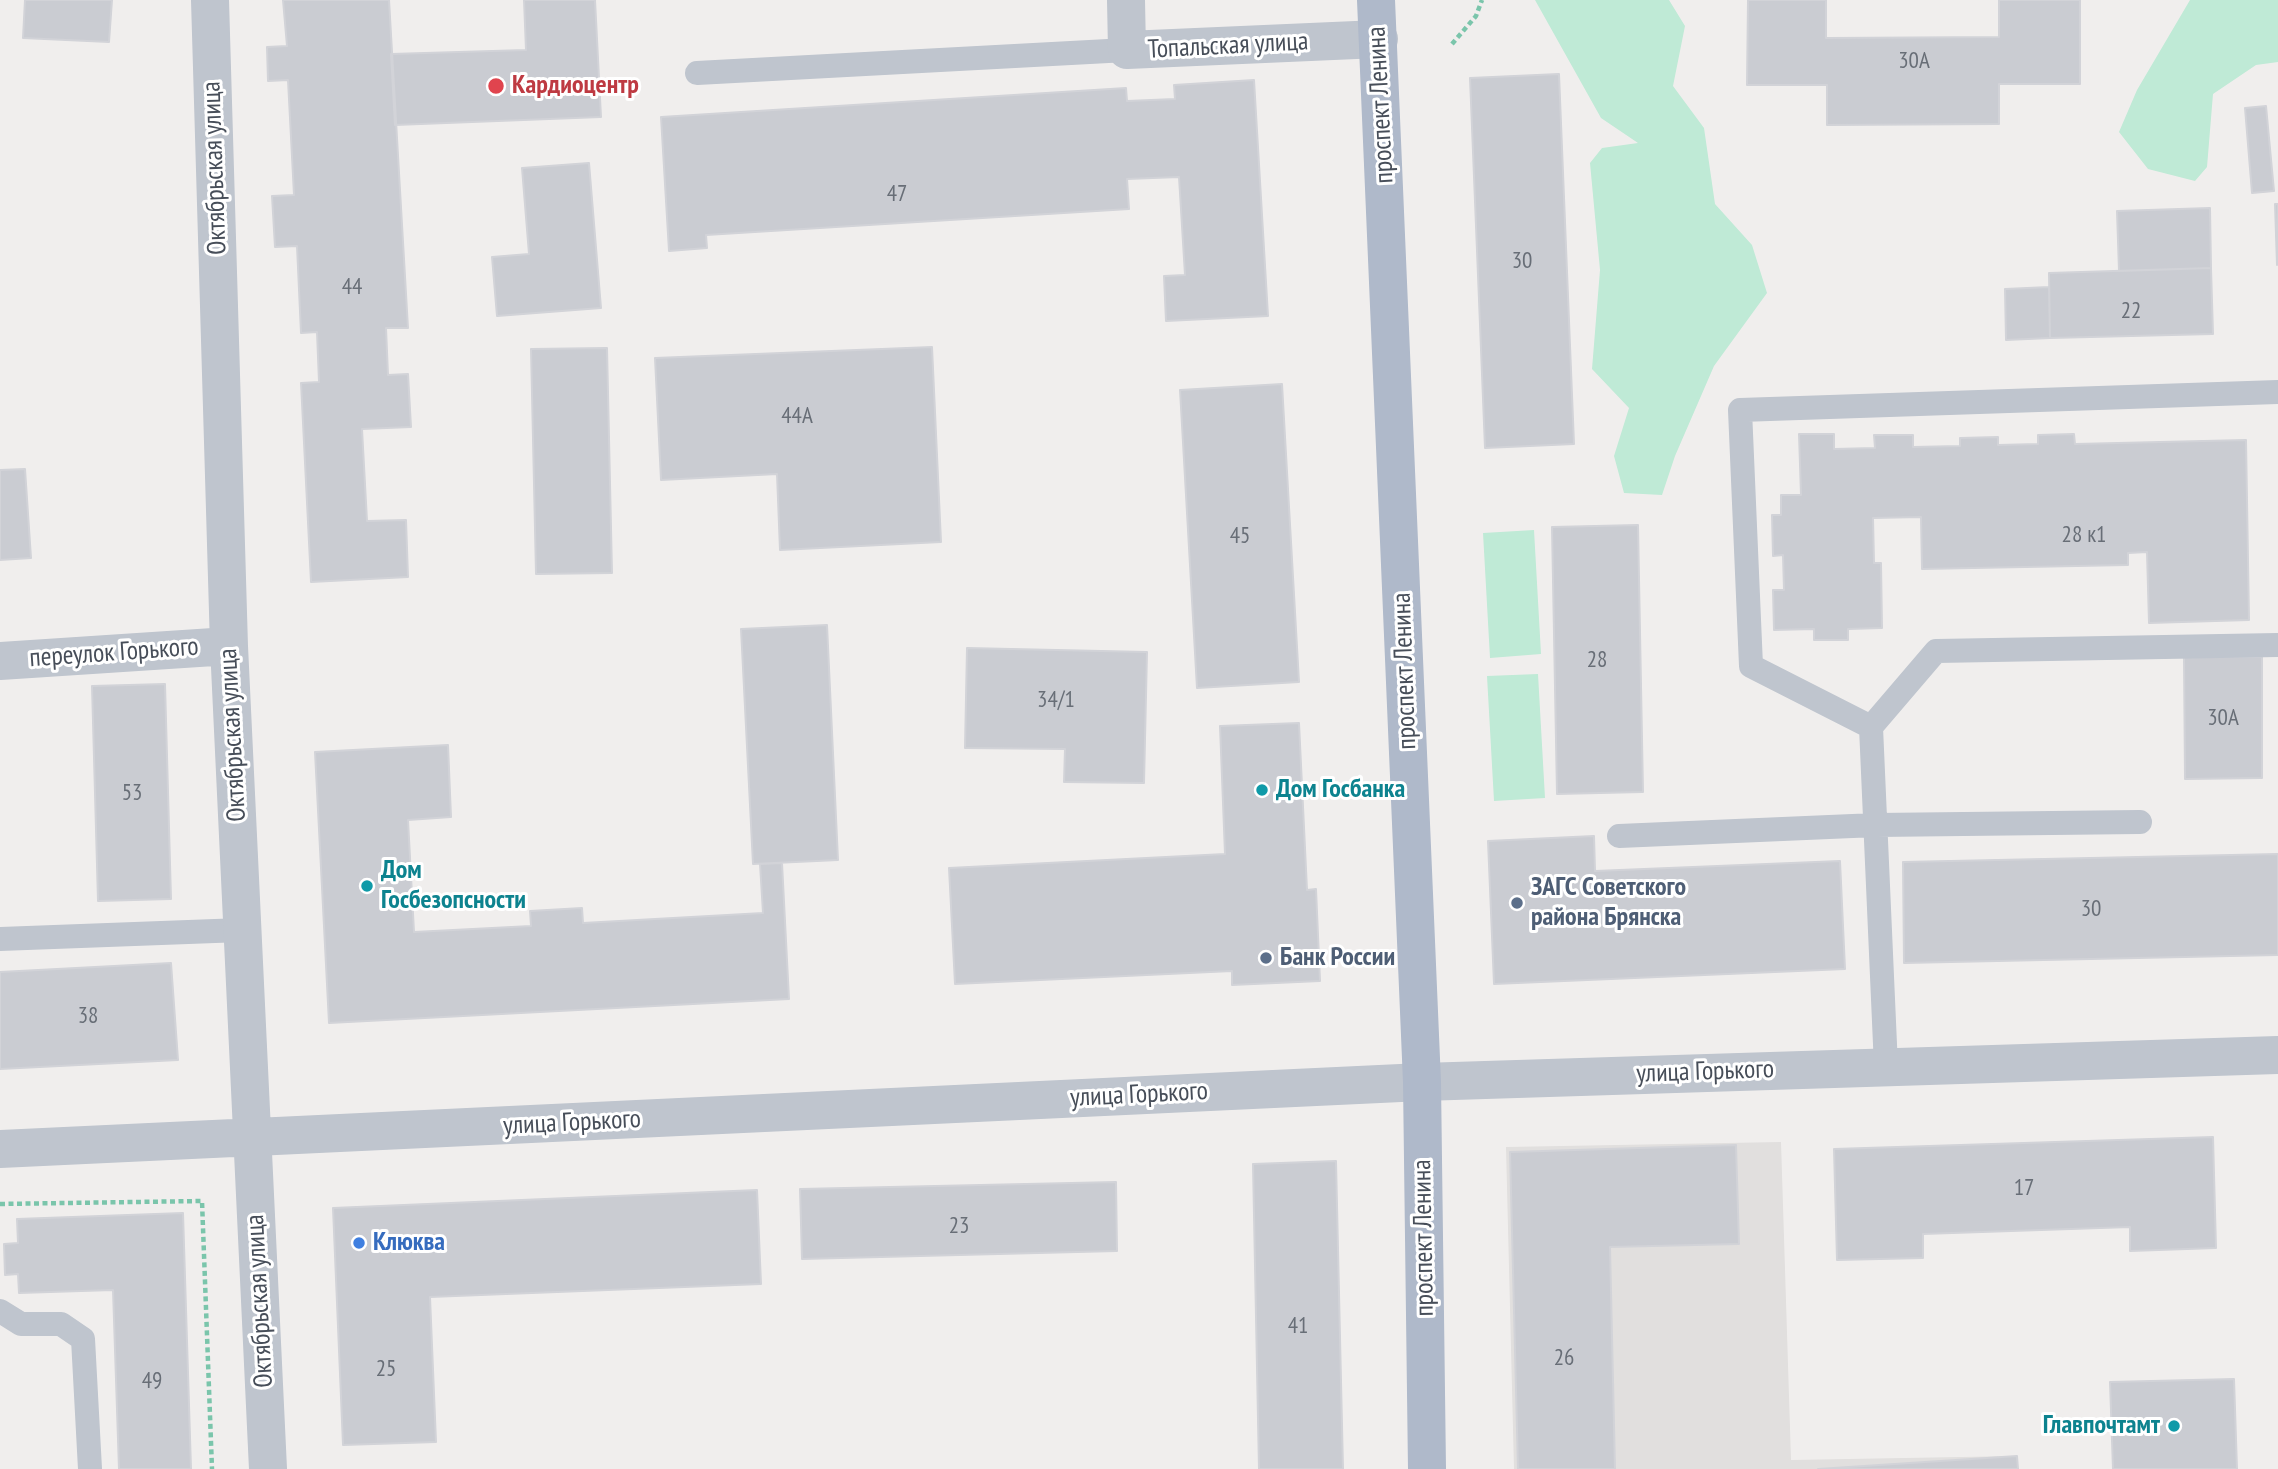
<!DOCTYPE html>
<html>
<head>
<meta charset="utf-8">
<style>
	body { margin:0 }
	canvas { display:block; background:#f0eeed }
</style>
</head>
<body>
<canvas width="2278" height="1469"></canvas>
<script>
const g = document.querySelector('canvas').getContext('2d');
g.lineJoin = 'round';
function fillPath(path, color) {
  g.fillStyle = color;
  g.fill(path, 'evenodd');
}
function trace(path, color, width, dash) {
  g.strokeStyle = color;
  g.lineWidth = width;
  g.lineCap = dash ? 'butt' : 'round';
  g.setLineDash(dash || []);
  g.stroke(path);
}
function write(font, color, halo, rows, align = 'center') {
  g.font = font + ' "PT Sans Narrow",sans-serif';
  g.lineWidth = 6;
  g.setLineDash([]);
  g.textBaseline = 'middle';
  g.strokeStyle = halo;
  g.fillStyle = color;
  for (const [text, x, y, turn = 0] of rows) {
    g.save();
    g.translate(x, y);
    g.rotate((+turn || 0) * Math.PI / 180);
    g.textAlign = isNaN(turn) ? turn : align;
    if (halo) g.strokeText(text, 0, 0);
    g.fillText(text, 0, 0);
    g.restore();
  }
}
fillPath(new Path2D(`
	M1781,1142L1791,1460L2017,1456L2018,1469H1514L1506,1147Z`), '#e1dfde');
fillPath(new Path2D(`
	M1535,0H1669L1685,26L1673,86L1704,128L1715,204L1752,245L1767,293L1714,366L1675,456L1662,495L1624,493L1614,456L1629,408L1592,369L1600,270L1590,163L1602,148L1638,143L1601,118Z
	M2190,0H2278V62L2256,65L2213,94L2207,167L2195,181L2148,169L2119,132L2137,90Z
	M1534,530L1541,654L1490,658L1483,533Z
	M1538,674L1545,798L1494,801L1487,676Z`), '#bfead6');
const building = new Path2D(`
	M25,0H112L109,42L23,38Z
	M283,0H389L408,328H386L388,375L408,374L411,427L362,429L367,521L406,520L408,577L311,582L301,383L319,382L317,332L301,333L297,246L275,247L272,196L294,195L288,80L268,81L267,47L287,46Z
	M524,0H595L601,117L395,125L391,54L526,50Z
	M1748,0H1826V38L1999,37V0H2080V84H1999V124L1827,125V85H1747Z
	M1559,74L1574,444L1485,448L1470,78Z
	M1254,80L1268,316L1166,321L1164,276L1185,275L1179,177L1127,179L1129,209L706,235L707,248L669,251L661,117L1126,88L1127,101L1175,99L1174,85Z
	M2266,106L2274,191L2252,193L2245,108Z
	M589,163L601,308L497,316L492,257L529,254L522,168Z
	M2275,204H2278L2277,265Z
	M2210,208L2211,268L2119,271L2117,211Z
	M2211,268L2213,334L2050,338L2049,273Z
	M2049,287L2050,338L2006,340L2005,289Z
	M932,347L941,542L780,550L777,474L661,480L655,358Z
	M607,348L612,573L536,574L531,349Z
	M1282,384L1299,682L1197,688L1180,390Z
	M1799,434H1834V449L1875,448L1874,435H1913V447L1960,446V438L1998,437V445L2038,444V435L2074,434L2075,444L2246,440L2249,620L2149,623L2147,552L2128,553V565L1922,569L1921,517L1873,518L1874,563H1881L1882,628L1848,629V640H1814V629L1774,630L1773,590H1784L1783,555L1773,556L1772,515H1781V495H1801Z
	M25,469L31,558L0,560V470Z
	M1638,525L1643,792L1557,794L1552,527Z
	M827,625L838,860L753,864L741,629Z
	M967,648L1147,652L1144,783L1064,782L1065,749L965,748Z
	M2184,657H2262V778L2185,779Z
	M165,684L171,899L98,901L92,686Z
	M1299,723L1307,890L1316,889L1320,981L1232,985V971L955,984L949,868L1225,854L1220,726Z
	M448,745L451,817L408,820L414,932L531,926L530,911L582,908L583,923L763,913L760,864L782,863L789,999L329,1023L315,752Z
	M1594,836L1595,871L1840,861L1845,969L1494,984L1488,841Z
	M2278,854V955L1904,963L1903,862Z
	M171,963L178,1060L0,1069V972Z
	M2213,1137L2216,1248L2130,1251V1227L1923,1234V1258L1837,1260L1834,1149Z
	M1736,1145L1739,1244L1610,1247L1615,1469H1518L1510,1152Z
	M1336,1161L1343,1469H1259L1253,1164Z
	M1116,1182L1117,1251L802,1259L800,1189Z
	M757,1190L761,1284L430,1297L436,1442L343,1445L333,1208Z
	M183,1213L191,1469H119L113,1290L19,1293L18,1274L5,1275L4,1244L18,1243L17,1219Z
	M2234,1379L2237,1469H2113L2110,1382Z
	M2017,1456L2018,1469H1818Z`);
fillPath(building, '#caccd2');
trace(building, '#d2d3d8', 2);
trace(new Path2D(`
	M1452,44L1476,16L1482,0
	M0,1204L202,1201L212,1469`), '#7ac5ab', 4.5, [5, 3.5]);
trace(new Path2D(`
	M697,73L1127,50
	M1871,727L1936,651L2278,645
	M1619,836L1876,825L2140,822
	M0,939L242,930
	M1886,1067L1871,727L1751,666L1740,410L2278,392
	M0,1311L21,1324H61L83,1339L90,1469`), '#bfc5ce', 24);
trace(new Path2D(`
	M210,0L229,646L268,1469
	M1126,0L1127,50L1379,39
	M0,661L229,646
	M0,1149L1422,1082`), '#bfc5ce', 38);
trace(new Path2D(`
	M1422,1082L2278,1055`), '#bfc5ce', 38);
trace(new Path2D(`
	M1376,0L1422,1082L1427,1469`), '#afb9ca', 38);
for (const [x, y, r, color] of [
	[496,86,9,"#e0444e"],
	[1262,790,7,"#0f9aa8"],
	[367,886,7,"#0f9aa8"],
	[1517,903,7,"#5c6f8a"],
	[1266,958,7,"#5c6f8a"],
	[359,1243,7,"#3f7fe0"],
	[2174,1426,7,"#0f9aa8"]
]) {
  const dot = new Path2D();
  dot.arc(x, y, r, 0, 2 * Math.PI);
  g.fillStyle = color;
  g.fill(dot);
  trace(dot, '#fff', 2.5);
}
write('23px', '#686e77', null, [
	["30А",1914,61],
	["47",897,194],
	["30",1522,261],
	["44",352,287],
	["22",2131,311],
	["44А",797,416],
	["28 к1",2084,535],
	["45",1240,536],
	["28",1597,660],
	["34/1",1056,700],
	["30А",2223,718],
	["53",132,793],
	["30",2091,909],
	["38",88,1016],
	["17",2024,1188],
	["23",959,1226],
	["41",1298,1326],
	["26",1564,1358],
	["25",386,1369],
	["49",152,1381]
]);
write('26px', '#474e59', '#fff', [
	["Топальская улица",1228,46,-3],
	["проспект Ленина",1381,105,-93],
	["Октябрьская улица",215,168,-92],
	["переулок Горького",114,653,-4],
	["проспект Ленина",1405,671,-92],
	["Октябрьская улица",233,735,-93],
	["улица Горького",1705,1072,-2],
	["улица Горького",1139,1095,-3],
	["улица Горького",572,1123,-3],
	["проспект Ленина",1424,1238,-91],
	["Октябрьская улица",260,1301,-93]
]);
write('bold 26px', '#be3a42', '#fff', [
	["Кардиоцентр",512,86]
], 'left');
write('bold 26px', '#0d838f', '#fff', [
	["Дом Госбанка",1276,790],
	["Дом",381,871],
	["Госбезопсности",381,901],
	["Главпочтамт",2160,1426,"right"]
], 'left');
write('bold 26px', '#4e5e75', '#fff', [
	["ЗАГС Советского",1531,888],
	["района Брянска",1531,918],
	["Банк России",1280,958]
], 'left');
write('bold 26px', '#366cbe', '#fff', [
	["Клюква",373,1243]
], 'left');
</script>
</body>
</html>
